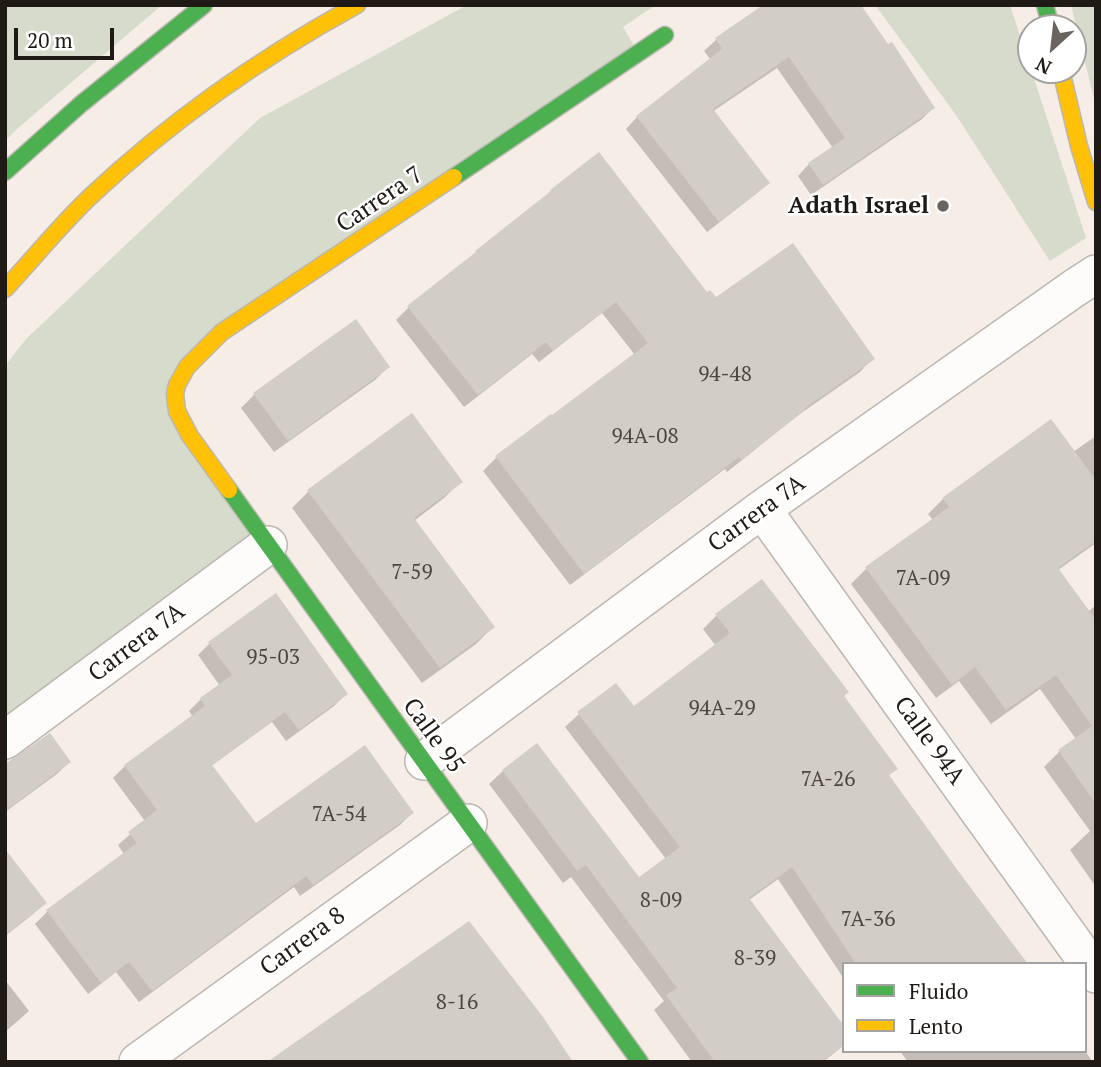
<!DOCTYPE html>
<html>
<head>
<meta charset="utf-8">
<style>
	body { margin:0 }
	#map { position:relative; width:1101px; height:1067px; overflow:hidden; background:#f5ede6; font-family:"PT Serif",serif }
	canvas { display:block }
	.frame { position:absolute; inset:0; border:7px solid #1f1a15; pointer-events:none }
	.legend { position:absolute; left:842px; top:962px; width:245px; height:91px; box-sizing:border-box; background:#fff; border:2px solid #a5a3a1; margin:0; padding:9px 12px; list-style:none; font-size:21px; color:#1f1a15 }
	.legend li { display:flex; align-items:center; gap:14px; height:35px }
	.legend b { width:35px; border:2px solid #a5a3a1 }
	.north { position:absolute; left:1017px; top:14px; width:70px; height:70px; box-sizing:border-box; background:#fff; border:2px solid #a5a3a1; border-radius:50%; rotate:207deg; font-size:19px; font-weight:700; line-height:28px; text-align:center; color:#1f1a15 }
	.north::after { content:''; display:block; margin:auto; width:24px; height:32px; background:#6a645e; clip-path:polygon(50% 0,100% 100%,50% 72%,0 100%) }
	.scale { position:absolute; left:14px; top:28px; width:100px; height:32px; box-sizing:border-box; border:4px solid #1f1a15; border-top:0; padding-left:9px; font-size:21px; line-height:24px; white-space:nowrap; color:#1f1a15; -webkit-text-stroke:5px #fff; paint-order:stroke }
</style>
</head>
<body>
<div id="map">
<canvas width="1101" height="1067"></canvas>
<div class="frame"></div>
<ul class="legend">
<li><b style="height:9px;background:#4caf50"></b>Fluido</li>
<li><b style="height:9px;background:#ffc107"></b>Lento</li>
</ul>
<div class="north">N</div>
<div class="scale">20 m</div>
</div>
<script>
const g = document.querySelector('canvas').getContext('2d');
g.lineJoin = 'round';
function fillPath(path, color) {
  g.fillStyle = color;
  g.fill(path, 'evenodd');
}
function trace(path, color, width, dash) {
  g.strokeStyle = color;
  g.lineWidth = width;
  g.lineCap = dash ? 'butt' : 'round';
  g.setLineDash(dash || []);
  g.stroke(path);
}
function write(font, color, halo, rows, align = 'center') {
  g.font = font + ' "PT Serif",serif';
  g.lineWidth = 5;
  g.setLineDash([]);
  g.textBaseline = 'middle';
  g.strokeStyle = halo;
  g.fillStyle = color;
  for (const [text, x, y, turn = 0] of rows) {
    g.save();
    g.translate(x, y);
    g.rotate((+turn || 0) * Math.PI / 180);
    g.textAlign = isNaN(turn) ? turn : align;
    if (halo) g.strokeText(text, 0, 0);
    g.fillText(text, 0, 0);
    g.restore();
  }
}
fillPath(new Path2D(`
	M5,5H162L18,128L5,141Z
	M467,5H656L623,27L639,54L222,332L175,395L268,545L5,740V366L26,339L260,118Z
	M875,5H1010L1086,238L1050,261L956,115Z
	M1071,5H1096V107Z`), '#d7dbcc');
fillPath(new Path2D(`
	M766,5L933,108L922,119L811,195L798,176L809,164L833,148L777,68L712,112L767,182L756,194L707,232L626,129L637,117L711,60L704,51L716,40Z
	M551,191L716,300L872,359L860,372L797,416L727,472L725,469L570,585L483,471L496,458L635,355L602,313L539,362L532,354L464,407L396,320L409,307L537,204Z
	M355,322L388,367L375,380L274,452L241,408L254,395Z
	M1096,436V543L1058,570L1088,612L1096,605V887L1070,850L1090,831L1044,767L1059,752L1076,739L1040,689L991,724L959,681L936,698L851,584L866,569L933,520L928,514L943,499L1073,452Z
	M461,481L444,498L414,521L493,627L476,644L422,683L292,508L309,491Z
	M716,616L843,696L888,776L1026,964H844V979L778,879L749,900L844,1045L823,1062H692L654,1010L664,1001L571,877L563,883L489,784L503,771L639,880L666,859L565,727L579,714L633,708L716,646L703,629Z
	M210,643L346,694L334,706L286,741L272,722L211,766L256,825L412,813L400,825L300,896L294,887L139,1002L116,972L88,994L35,924L47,912L124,854L118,845L145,821L113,778L125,766L193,717L189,711L201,699L220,686L198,655Z
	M69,762L57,774L5,812V767Z
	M5,852L45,903L32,915L5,936Z
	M5,980L29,1011L5,1032Z
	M900,1051H1085L1093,1062H908Z`), '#0003');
fillPath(new Path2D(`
	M763,5H861L888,44L892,42L935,108L823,185L808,163L845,138L789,57L713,109L770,183L719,222L636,116L722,49L715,38Z
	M599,152L707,292L710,290L716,297L793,243L875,359L804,409L805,410L741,460L739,457L584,574L495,456L551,414L552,415L648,343L616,302L553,351L546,342L478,395L407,306L476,252L475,251L551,191L550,190Z
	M356,319L390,367L288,441L253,393Z
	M412,413L463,482L414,518L495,627L440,668L307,490Z
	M1051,419L1096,480V541L1058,568L1096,620V804L1058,750L1092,726L1056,675L1006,710L975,667L952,685L865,567L949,507L942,498Z
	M762,579L849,692L844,696L898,769L889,775L964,879L1028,964H856L792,867L749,898L844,1026V1045L821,1062H715L666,995L677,988L586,865L577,871L502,770L537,743L639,877L680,847L577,712L616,683L634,706L730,633L715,614Z
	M276,593L348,694L299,730L285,712L212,765L256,823L365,745L414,813L313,885L306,876L152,991L129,962L101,983L46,910L137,843L128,832L157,810L124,765L205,706L200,698L232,675L208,642Z
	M50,733L71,762L5,811V764Z
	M5,849L47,903L5,935Z
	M469,921L543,1017L573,1062H267Z`), '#d3cdc7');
const street = new Path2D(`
	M762,509L1096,974
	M5,740L268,545
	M424,761L762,509L1073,289L1096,274
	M138,1062L468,823`);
const fast = new Path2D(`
	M1045,5L1051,28
	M5,172L81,104L204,5
	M454,177L665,35
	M229,490L640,1062`);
const slow = new Path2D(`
	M1061,70L1079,146L1096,202
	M5,289C34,258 61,224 92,195C172,120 262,57 357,5
	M229,490L190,436L177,411L175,394L177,385L187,367L222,332L454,177`);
trace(street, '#bdb7b2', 40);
trace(fast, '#bdb7b2', 19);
trace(slow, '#bdb7b2', 19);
trace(street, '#fefcfb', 37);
trace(fast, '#4caf50', 16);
trace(slow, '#ffc107', 16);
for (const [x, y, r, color] of [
	[943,206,7,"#6a645e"]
]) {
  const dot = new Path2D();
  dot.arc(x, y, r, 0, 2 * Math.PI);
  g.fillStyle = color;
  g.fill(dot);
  trace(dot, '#fff', 2.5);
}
write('21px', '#4c4742', null, [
	["94-48",725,375],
	["94A-08",645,437],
	["7-59",412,573],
	["7A-09",923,579],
	["95-03",273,658],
	["94A-29",722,709],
	["7A-26",828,780],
	["7A-54",339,815],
	["8-09",661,901],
	["7A-36",868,920],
	["8-39",755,959],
	["8-16",457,1003]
]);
write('24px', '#1f1a15', '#fff', [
	["Carrera 7",380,200,-34],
	["Carrera 7A",757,514,-36],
	["Carrera 7A",137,643,-37],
	["Calle 95",433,736,54],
	["Calle 94A",929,741,54],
	["Carrera 8",303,942,-36]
]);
write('bold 24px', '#1f1a15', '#fff', [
	["Adath Israel",929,206]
], 'right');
</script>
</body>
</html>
